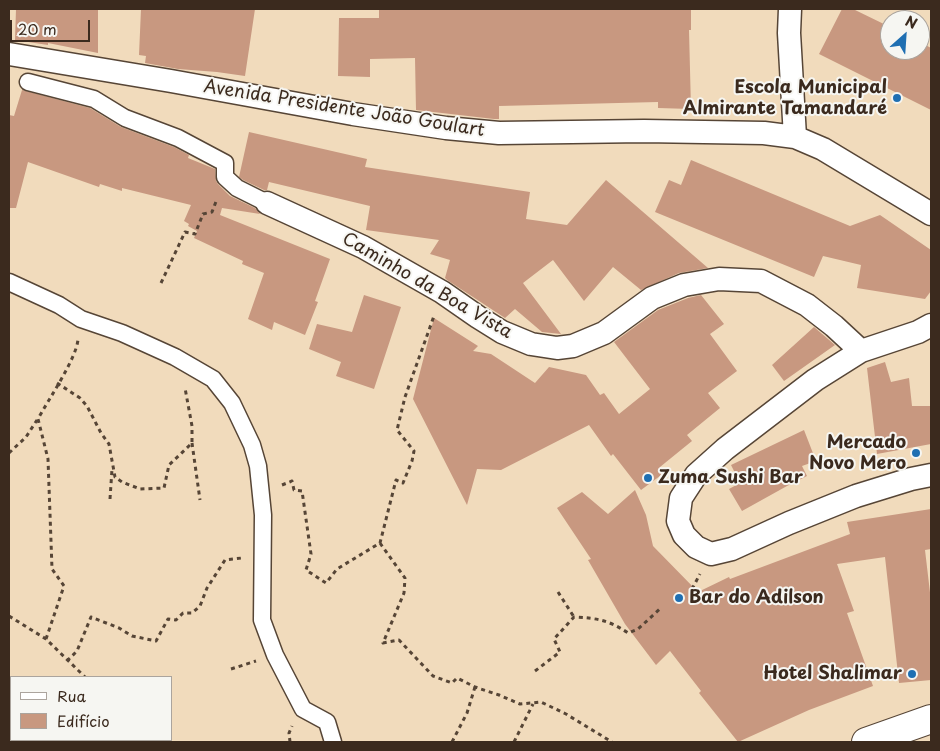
<!DOCTYPE html>
<html>
<head>
<meta charset="utf-8">
<style>
	body { margin:0 }
	#map { position:relative; width:940px; height:751px; overflow:hidden; background:#f1dbbc; font-family:"Playpen Sans",sans-serif }
	canvas { display:block }
	.frame { position:absolute; inset:0; border:10px solid #3b2a1e; pointer-events:none }
	.legend { position:absolute; left:10px; top:676px; width:162px; height:65px; box-sizing:border-box; background:#f6f6f2; border:1px solid #aba49d; margin:0; padding:6px 9px; list-style:none; font-size:15px; color:#3b2a1e }
	.legend li { display:flex; align-items:center; gap:10px; height:25px }
	.legend b { width:25px; border:1px solid #aba49d }
	.north { position:absolute; left:880px; top:10px; width:50px; height:50px; box-sizing:border-box; background:#f6f6f2; border:1px solid #aba49d; border-radius:50%; rotate:26deg; font-size:14px; font-weight:700; line-height:20px; text-align:center; color:#3b2a1e }
	.north::after { content:''; display:block; margin:auto; width:18px; height:22px; background:#1f6fb2; clip-path:polygon(50% 0,100% 100%,50% 72%,0 100%) }
	.scale { position:absolute; left:10px; top:20px; width:80px; height:22px; box-sizing:border-box; border:2px solid #3b2a1e; border-top:0; padding-left:6px; font-size:15px; line-height:18px; white-space:nowrap; color:#3b2a1e; -webkit-text-stroke:4px #f6f6f2; paint-order:stroke }
</style>
</head>
<body>
<div id="map">
<canvas width="940" height="751"></canvas>
<div class="frame"></div>
<ul class="legend">
<li><b style="height:6px;background:#fff"></b>Rua</li>
<li><b style="height:14px;background:#c89880"></b>Edifício</li>
</ul>
<div class="north">N</div>
<div class="scale">20 m</div>
</div>
<script>
const g = document.querySelector('canvas').getContext('2d');
g.lineJoin = 'round';
function fillPath(path, color) {
  g.fillStyle = color;
  g.fill(path, 'evenodd');
}
function trace(path, color, width, dash) {
  g.strokeStyle = color;
  g.lineWidth = width;
  g.lineCap = dash ? 'butt' : 'round';
  g.setLineDash(dash || []);
  g.stroke(path);
}
function write(font, color, halo, rows, align = 'center') {
  g.font = font + ' "Playpen Sans",sans-serif';
  g.lineWidth = 4;
  g.setLineDash([]);
  g.textBaseline = 'middle';
  g.strokeStyle = halo;
  g.fillStyle = color;
  for (const [text, x, y, turn = 0] of rows) {
    g.save();
    g.translate(x, y);
    g.rotate((+turn || 0) * Math.PI / 180);
    g.textAlign = isNaN(turn) ? turn : align;
    if (halo) g.strokeText(text, 0, 0);
    g.fillText(text, 0, 0);
    g.restore();
  }
}
fillPath(new Path2D(`
	M16,9H98V53L48,43V45L15,40Z
	M141,9H255L245,76L217,72L178,69L145,63L146,56L139,55Z
	M379,9H691V30H689L691,109L658,108V102L499,106V119H494L416,110L415,58L370,59V77L338,76L339,18H379Z
	M842,9H853L890,27V50H920V42L931,48V110L819,54Z
	M22,90L90,108L121,127L174,147L189,155L188,158L215,169L216,181L218,184L230,196L255,208L260,214L222,208L220,215L330,259L315,301L318,302L305,335L274,322L272,330L248,319L264,273L242,264L243,261L194,238L197,231L188,226L189,224L184,221L191,205L122,188V191L100,184L99,187L28,162L16,208H9V115L14,116Z
	M249,132L367,159L365,167L530,192L526,219L567,225L606,180L708,268L679,273L641,290L613,267L584,301L553,260L523,283L561,334L542,332L515,309L505,318L447,280L445,278L450,260L430,254L439,240L366,230L370,206L269,182L267,190H264L243,180L239,177Z
	M691,160L850,226L880,215L931,250V291L925,299L857,288L861,265L823,256L814,277L655,212L669,180L681,185Z
	M364,295L401,307L374,389L336,376L341,362L309,349L317,324L352,332Z
	M701,295L724,324L710,334L737,371L708,393L720,408L687,435L692,441L660,467L664,473L641,490L613,454L611,456L589,425L501,470L477,469L467,505L413,399L434,318L478,346L473,351L491,354L535,383L549,367L586,375L600,395L604,393L619,414L650,389L614,342L658,310L688,298Z
	M814,327L835,345L784,381L772,365Z
	M885,362L891,382L909,378L912,406H930L931,444L877,454L867,368Z
	M804,430L816,461L802,466L807,476L787,486L742,511L729,489L740,483L731,465Z
	M635,490L646,515L653,546L698,592L729,577L730,579L850,534L847,522L931,509V549L925,550L931,601V680L899,683L885,557L837,564L854,611L847,613L873,686L809,710L738,742L699,693L701,691L670,651L656,665L625,624L588,560L591,559L557,508L582,492L608,514Z`), '#c89880');
const pedestrian = new Path2D(`
	M28,82L94,99L125,118L178,138L225,163V177L237,188L267,203
	M9,282L59,305L81,319L122,333L175,357L213,379L232,403L252,445L258,466L263,515L262,620L275,655L303,709L327,722L333,742`);
const minor = new Path2D(`
	M790,9L789,33L795,137
	M9,54L171,81L353,114L446,128L499,133L644,131L764,133L795,137L823,149L931,214
	M267,203L363,247L442,292L478,317L502,332L531,344L557,348L573,346L604,333L652,298L684,285L719,279L761,281L807,305L834,326L861,351
	M931,325L918,332L861,351L815,380L725,449L696,475L681,498L678,521L684,535L696,547L711,554L732,549L789,523L856,496L911,479L931,475`);
const primary = new Path2D(`
	M866,742L931,719`);
trace(pedestrian, '#564536', 19);
trace(minor, '#564536', 25);
trace(primary, '#564536', 30);
trace(new Path2D(`
	M161,283L185,232L195,234L203,214L212,212L217,199
	M57,383L80,398L87,406L101,433L109,444L115,477L122,482L140,489L164,488L169,465L192,443V426L185,388
	M192,443L200,500
	M9,453L26,437L37,420
	M282,485L292,481L294,490L302,491L311,554L306,570L326,583L337,569L380,543L396,480L403,483L412,461L414,451L397,430L405,397L434,316
	M110,499L112,469
	M380,543L405,578L404,593L383,643L399,640L433,676L452,683L457,678L475,687L499,695L520,704L541,702L566,714L612,742
	M692,589L700,574
	M558,592L574,617
	M9,616L46,639L85,677
	M46,639L64,586L52,569L48,459L38,419C48,400 77,358 78,339
	M67,661L77,651L91,617L119,628L132,636L156,641L168,619L176,620L183,613H192L200,606L207,588L225,560L242,558
	M231,669L256,661
	M535,671L560,652L554,639L574,617C596,618 609,620 628,633L638,629L662,607
	M9,717L11,718
	M162,740L165,742
	M290,742L289,733L292,726
	M452,742L467,713L475,687
	M514,742L533,704`), '#564536', 3, [4, 4]);
trace(pedestrian, '#fff', 16);
trace(minor, '#fff', 22);
trace(primary, '#fff', 28);
for (const [x, y, r, color] of [
	[897,98,5,"#1f6fb2"],
	[916,453,5,"#1f6fb2"],
	[648,478,5,"#1f6fb2"],
	[679,598,5,"#1f6fb2"],
	[912,674,5,"#1f6fb2"]
]) {
  const dot = new Path2D();
  dot.arc(x, y, r, 0, 2 * Math.PI);
  g.fillStyle = color;
  g.fill(dot);
  trace(dot, '#f6f6f2', 2);
}
write('bold 18px', '#3b2a1e', '#f6f6f2', [
	["Escola Municipal",887,88],
	["Almirante Tamandaré",887,109],
	["Mercado",906,443],
	["Novo Mero",906,464],
	["Zuma Sushi Bar",658,478,"left"],
	["Bar do Adilson",689,598,"left"],
	["Hotel Shalimar",902,674]
], 'right');
write('18px', '#3b2a1e', '#f6f6f2', [
	["Avenida Presidente João Goulart",344,109,9],
	["Caminho da Boa Vista",427,286,30]
]);
</script>
</body>
</html>
